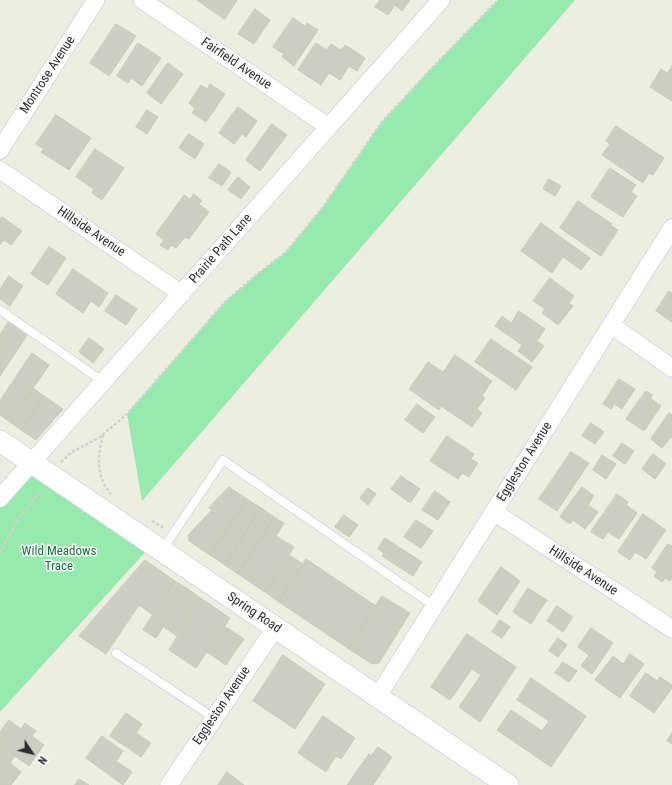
<!DOCTYPE html>
<html>
<head>
<meta charset="utf-8">
<style>
	body { margin:0 }
	#map { position:relative; width:672px; height:785px; overflow:hidden; background:#ecefdf; font-family:"Roboto Condensed",sans-serif }
	canvas { display:block }
	.north { position:absolute; left:12px; top:733px; width:40px; height:40px; -webkit-text-stroke:3px #fff; paint-order:stroke; rotate:125deg; font-size:11px; font-weight:700; line-height:16px; text-align:center; color:#2d2d2d }
	.north::after { content:''; display:block; margin:auto; width:14px; height:18px; background:#2d2d2d; clip-path:polygon(50% 0,100% 100%,50% 72%,0 100%) }
</style>
</head>
<body>
<div id="map">
<canvas width="672" height="785"></canvas>
<div class="north">N</div>
</div>
<script>
const g = document.querySelector('canvas').getContext('2d');
g.lineJoin = 'round';
function fillPath(path, color) {
  g.fillStyle = color;
  g.fill(path, 'evenodd');
}
function trace(path, color, width, dash) {
  g.strokeStyle = color;
  g.lineWidth = width;
  g.lineCap = dash ? 'butt' : 'round';
  g.setLineDash(dash || []);
  g.stroke(path);
}
function write(font, color, halo, rows, align = 'center') {
  g.font = font + ' "Roboto Condensed",sans-serif';
  g.lineWidth = 3;
  g.setLineDash([]);
  g.textBaseline = 'middle';
  g.strokeStyle = halo;
  g.fillStyle = color;
  for (const [text, x, y, turn = 0] of rows) {
    g.save();
    g.translate(x, y);
    g.rotate((+turn || 0) * Math.PI / 180);
    g.textAlign = isNaN(turn) ? turn : align;
    if (halo) g.strokeText(text, 0, 0);
    g.fillText(text, 0, 0);
    g.restore();
  }
}
fillPath(new Path2D(`
	M498,0H575L142,501L127,414L224,303L256,275L286,252L323,207L381,123L430,70Z
	M21,461L148,549L0,712V486Z`), '#97eaae');
const building = new Path2D(`
	M197,0H237L225,19Z
	M380,0H410L402,11L395,5L388,15L375,7Z
	M255,9L270,20L254,44L238,34Z
	M293,18L305,26L307,23L318,30L294,66L282,57L284,54L273,47Z
	M116,24L136,36L109,76L90,63Z
	M138,43L161,58L142,86L131,78L128,83L117,76Z
	M316,43L327,50L331,44L341,50L345,45L365,58L357,71L349,66L340,80L329,73L321,85L298,70Z
	M168,63L183,74L161,104L147,93Z
	M672,66V101L650,87L661,69L667,73Z
	M210,84L225,94L206,122L192,113L195,108L189,103L201,85L207,89Z
	M238,107L257,121L246,137L242,134L234,144L219,133Z
	M147,110L158,117L147,134L136,127Z
	M56,115L91,138L69,170L41,152L44,149L36,144Z
	M272,124L287,135L260,171L246,160Z
	M616,126L664,158L653,175L649,173L643,183L602,155L610,144L606,141Z
	M189,134L204,144L195,159L179,148Z
	M95,149L124,168L102,200L92,193L94,189L76,177Z
	M219,164L231,172L222,186L209,178Z
	M610,168L636,185L631,192L637,196L623,217L591,197Z
	M238,177L250,187L241,199L228,190Z
	M549,179L561,186L555,196L543,189Z
	M194,194L202,201L199,204L209,212L189,239L185,237L176,248L171,245L168,250L160,245L164,240L156,234L184,195L190,199Z
	M578,201L612,224L610,225L618,230L601,256L560,228Z
	M2,217L22,231L11,245L4,240L0,245V220Z
	M541,223L590,258L581,270L563,257L552,273L521,251Z
	M49,247L66,258L48,285L31,274Z
	M73,269L108,293L99,307L91,301L83,313L56,294Z
	M9,276L23,286L10,306L0,299V290Z
	M550,278L574,296L569,303L573,306L558,325L542,313L545,309L533,301Z
	M669,291L672,293V322L656,311Z
	M116,295L137,309L126,325L105,311Z
	M519,311L545,329L537,341L544,346L532,362L518,351L522,345L495,326L502,316L511,323Z
	M9,321L28,334L0,376V335Z
	M89,338L104,349L93,363L79,352Z
	M491,339L532,367L516,390L475,362Z
	M32,353L49,365L10,422L0,415V401Z
	M455,355L492,381L482,396L485,398L477,409L482,413L472,427L441,406L439,410L409,389L428,362L443,372Z
	M619,379L635,389L622,409L614,404L611,409L603,404Z
	M33,388L44,396L21,430L10,422Z
	M646,391L653,395L650,398L661,406L644,431L626,419Z
	M44,396L63,409L36,440L21,430Z
	M417,404L435,417L423,433L405,420Z
	M669,413L672,415V438L671,437L662,448L651,439Z
	M591,423L604,432L595,444L582,436Z
	M447,436L474,454L471,459L478,463L469,477L462,473L458,479L430,461Z
	M622,443L634,451L625,464L613,456Z
	M571,452L589,463L557,511L539,499Z
	M653,454L666,464L655,479L642,469Z
	M602,455L616,464L606,479L593,470Z
	M401,476L420,489L410,503L391,489Z
	M229,487L247,499L210,555L189,541L188,535L212,510L209,508Z
	M582,487L594,496L588,505L598,512L585,529L573,520L570,524L560,517Z
	M368,488L376,494L368,505L360,498Z
	M435,491L450,502L438,520L422,510Z
	M617,494L628,502L626,505L637,513L619,539L608,532L603,539L591,532Z
	M247,499L261,508L225,565L210,555Z
	M261,508L274,517L238,574L225,565Z
	M643,514L666,530L646,559L635,552L630,560L618,552Z
	M344,515L358,525L349,537L335,527Z
	M274,517L284,523L276,536L294,547L265,592L238,574Z
	M416,520L433,531L421,548L404,537Z
	M385,538L422,562L413,576L382,556L384,553L378,549Z
	M668,544L672,546V578L670,581L665,578L662,582L654,576L657,572L652,568Z
	M289,555L303,564L279,602L265,592Z
	M306,559L376,606L349,649L279,602Z
	M145,560L175,581L153,615L139,605L106,654L79,636Z
	M501,567L520,581L497,615L478,601Z
	M175,581L188,589L156,638L143,630Z
	M528,588L547,600L531,624L513,612Z
	M188,589L202,599L177,636L164,627Z
	M382,596L410,613L379,663L372,664L349,649Z
	M202,599L230,618L196,668L169,650Z
	M557,606L573,617L563,632L547,621Z
	M500,620L510,627L502,638L492,632Z
	M224,626L244,639L226,665L207,652Z
	M591,628L613,643L592,674L581,666L589,655L578,647Z
	M467,634L516,667L480,722L459,707L481,675L472,669L450,700L431,687Z
	M558,638L567,645L558,657L549,651Z
	M630,654L644,664L620,698L595,680L613,656L623,664Z
	M283,655L325,684L295,729L253,701Z
	M563,662L577,671L569,682L555,673Z
	M646,673L657,681L660,677L672,685V688L654,713L630,696Z
	M531,678L586,716L551,767L497,730L511,710L542,731L549,721L517,700Z
	M126,713L142,724L136,733L151,743L141,757L110,736Z
	M323,716L355,738L341,759L336,756L326,772L298,753Z
	M9,720L21,729L25,723L36,731L32,736L44,745L29,766L15,756L10,763L21,772L11,785H0V732Z
	M672,733V744L667,741Z
	M102,736L123,751L116,761L132,772L123,785L86,758Z
	M378,747L392,757L373,785H347L369,754L371,756Z
	M227,772L244,785H218Z
	M79,779L89,785H75Z`);
fillPath(building, '#cbcec1');
trace(building, '#c6ccb8', 1);
const service = new Path2D(`
	M0,310L104,382
	M162,550L223,460L434,606
	M116,653L214,718`);
const minor = new Path2D(`
	M142,0L329,127
	M0,150L96,0
	M0,170L182,294
	M611,325L672,368
	M0,498L441,0
	M494,512L672,629
	M378,696L672,228
	M169,785L276,627`);
const tertiary = new Path2D(`
	M0,441L508,785`);
trace(service, '#dcd3e7', 10);
trace(minor, '#dcd3e7', 19);
trace(tertiary, '#dcd3e7', 23);
trace(new Path2D(`
	M103,435C98,456 95,476 111,494
	M61,462L72,452L100,437L127,414L224,303L256,275L286,252L323,207L381,123L430,70L498,0
	M152,521L164,528
	M0,553L19,518L41,490`), '#d1d1d1', 2.5, [3, 2]);
trace(service, '#fff', 8);
trace(minor, '#fff', 17);
trace(tertiary, '#fff', 21);
write('13px', '#2d2d2d', '#fff', [
	["Fairfield Avenue",236,64,34],
	["Montrose Avenue",48,75,-57],
	["Hillside Avenue",91,232,34],
	["Prairie Path Lane",221,249,-49],
	["Eggleston Avenue",525,462,-58],
	["Hillside Avenue",583,571,33],
	["Spring Road",254,613,34],
	["Eggleston Avenue",222,706,-56]
]);
write('13px', '#14733b', '#fff', [
	["Wild Meadows",59,552],
	["Trace",59,567]
]);
</script>
</body>
</html>
